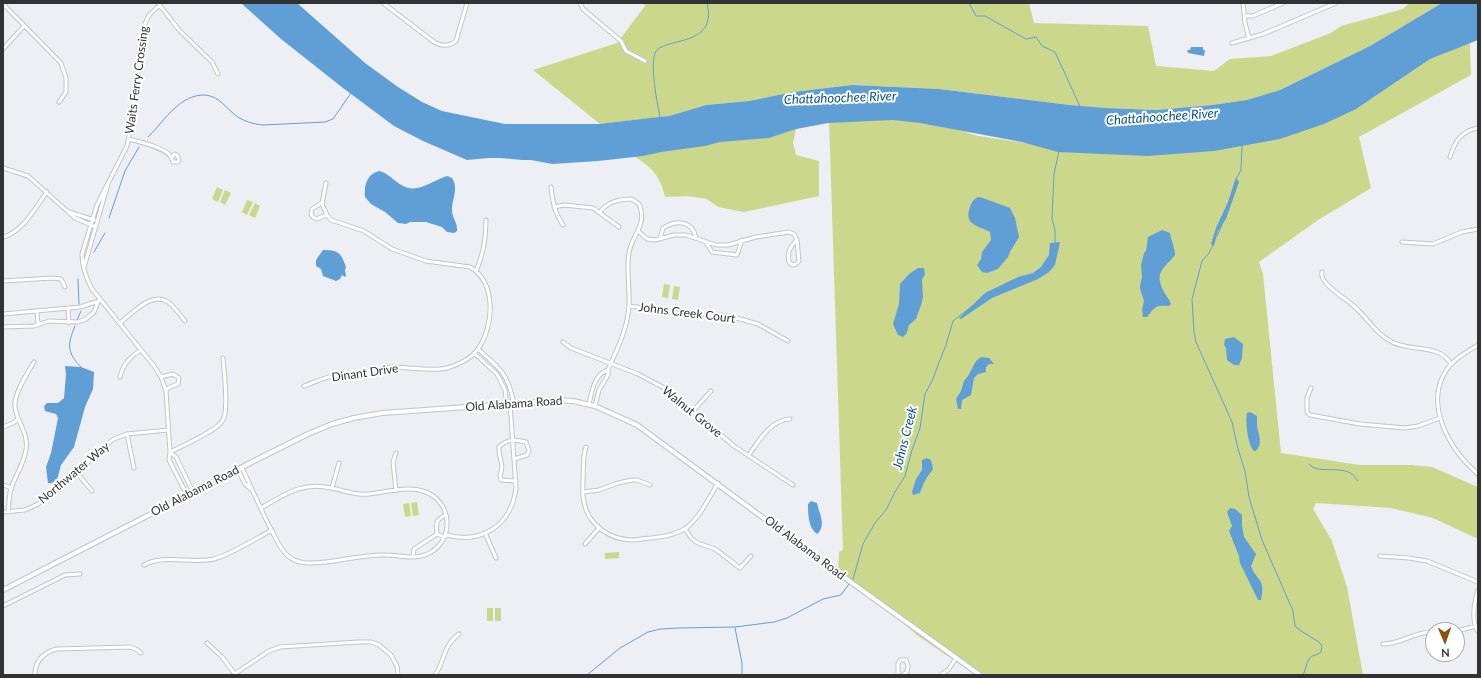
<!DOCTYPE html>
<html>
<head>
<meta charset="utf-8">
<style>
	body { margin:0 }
	#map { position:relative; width:1481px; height:678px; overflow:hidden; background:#edeff4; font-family:Lato,sans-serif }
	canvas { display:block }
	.frame { position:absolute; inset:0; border:4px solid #313234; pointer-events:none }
	.north { position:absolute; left:1425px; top:622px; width:40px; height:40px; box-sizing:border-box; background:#fff; border:1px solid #adadae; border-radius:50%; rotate:178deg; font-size:11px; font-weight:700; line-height:16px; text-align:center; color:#313234 }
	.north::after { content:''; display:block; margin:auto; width:14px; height:18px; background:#8c500f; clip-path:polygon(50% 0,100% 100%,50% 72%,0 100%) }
</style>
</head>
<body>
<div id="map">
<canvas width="1481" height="678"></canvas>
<div class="frame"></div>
<div class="north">N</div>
</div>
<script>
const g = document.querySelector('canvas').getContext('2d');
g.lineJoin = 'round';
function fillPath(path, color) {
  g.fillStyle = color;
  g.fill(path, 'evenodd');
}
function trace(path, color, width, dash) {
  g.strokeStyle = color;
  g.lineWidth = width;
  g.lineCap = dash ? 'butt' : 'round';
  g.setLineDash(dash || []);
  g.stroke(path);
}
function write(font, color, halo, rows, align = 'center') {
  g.font = font + ' Lato,sans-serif';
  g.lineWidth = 4;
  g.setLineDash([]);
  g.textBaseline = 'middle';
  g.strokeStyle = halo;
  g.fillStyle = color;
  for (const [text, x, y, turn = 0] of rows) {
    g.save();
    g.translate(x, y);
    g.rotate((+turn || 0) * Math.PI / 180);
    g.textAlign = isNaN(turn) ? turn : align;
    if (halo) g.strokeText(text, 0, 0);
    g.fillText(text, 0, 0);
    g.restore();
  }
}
fillPath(new Path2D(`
	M644,3H1029L1034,23L1148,26L1156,66L1214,71L1230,59L1271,56L1331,33L1341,26L1403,9L1409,3H1442L1370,46L1280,90L1247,100L1212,105L1156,110L1106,108L1070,105L939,89L852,85L793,92L749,101L706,105L669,116L600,124L533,70L617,43L645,6Z
	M1469,25L1471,75L1359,137L1371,188L1318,220L1259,262L1263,274L1281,453L1360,465H1412L1432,467L1478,487V539L1433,518L1391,508L1316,503L1313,509L1332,541L1347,587L1363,675H978L958,663L918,636L873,596L838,575L839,552L843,550L829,119H912L944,125L978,136L1034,144L1135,153Z
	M797,125L793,143L796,155L819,161V196L744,212L718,207L707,199L687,196L665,197C659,169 646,165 624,149Z
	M217,187L223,190L218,202L212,199Z
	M225,190L231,193L225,205L220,202Z
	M247,200L253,202L247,215L242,212Z
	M255,203L260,206L255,218L249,215Z
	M664,284L670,285L668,298L662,297Z
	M674,286L680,287L678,300L672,299Z
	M417,502L419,515L413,516L411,503Z
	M409,503L411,516L405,517L403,504Z
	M619,552V558L605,559V553Z
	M487,608H493V621H487Z
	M495,608H501V621H495Z`), '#cbd78a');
fillPath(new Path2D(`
	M241,3H297L365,63L398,87L422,102L442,111L505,124H599L659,117L669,116L706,105L749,101L793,92L852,85L939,89L1070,105L1106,108L1156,110L1212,105L1247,100L1280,90L1370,46L1442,3H1478V40L1430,59L1356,109L1324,124L1280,139L1214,151L1148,156L1058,152L1022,142L920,123L893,120L828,123L796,129L769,138L720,142L705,146L661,152L643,156L598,161L552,164L531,160H522L501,158H488L467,160L423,141L394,126L343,88L281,39Z
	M1191,47H1203V50H1205L1204,56L1188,53L1187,50H1190Z
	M379,171C387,173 390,177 397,182C416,197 428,182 447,176L452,178C459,188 452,199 452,210C452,218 458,223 457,231L454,233L447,232L442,227L426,222H410L406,224L398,223L385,212L371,204L365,197C364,185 367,174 379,171Z
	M1236,177L1239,182L1226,219L1218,231L1214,246L1211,244L1216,228L1228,202Z
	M978,197L983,198L1010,208L1015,218L1019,237L1010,252L1008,257L998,269L987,273L982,272L977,265L981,259L982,252L991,240L990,232C980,226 965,226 969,210C971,204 972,200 978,197Z
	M1162,230L1170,233C1171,240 1175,248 1175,255C1165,268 1154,271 1163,290C1165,295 1169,298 1171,304L1169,306C1155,305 1155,307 1147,317H1143L1142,309L1144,301L1140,289V286L1142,277L1141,265L1144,253L1146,251L1148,237Z
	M1060,242L1055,265L1049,272L1038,279L992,298L961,319L959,318L985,293L1018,277L1033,273L1041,267L1049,255L1050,243Z
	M323,250C339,250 341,253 346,267L345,270L346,276L345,277L342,275L340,279L336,281L323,276L321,269L316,266V260Z
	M918,268H924L925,275L922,279L923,297L921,305L916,319L909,325L907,333L903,337L898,335L893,324L899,304L900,284L909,274Z
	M1234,337L1243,344L1242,358L1239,365H1234L1227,360L1226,348L1224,345L1225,339Z
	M981,357L989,358L994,364H989L986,367V372L978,374L974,378L971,395L962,400L961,409H958L956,399L961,391L964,381L968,376L976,361Z
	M65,366L81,367L94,372L93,389L85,407L74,447L61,465L57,480L52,483H48L46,467L51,453L58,418L56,414L45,411L44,406L47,403H58L64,398L66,374Z
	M1250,412L1257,416C1257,420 1257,423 1257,426C1259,436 1263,443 1256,451H1254C1248,445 1245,422 1247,413Z
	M927,458L931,460L933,468L932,471C926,477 923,485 920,493L913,495L912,492L916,479L922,470V460Z
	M811,501L817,503C819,513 827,526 817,534C808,528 808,513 808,504Z
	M1230,508L1235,509L1242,515V526L1244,537L1256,554L1251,566C1257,582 1266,578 1261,600H1258L1240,563L1239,556L1229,531L1232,526L1227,512Z`), '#609fd6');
trace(new Path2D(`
	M969,3L976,16H985L1026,39L1036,37L1042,46L1055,52L1078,102L1080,107
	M660,117C657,102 650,67 655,53C662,36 719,49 707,3
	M148,137C158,128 165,116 175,108C188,96 206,89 221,102C226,106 230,111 235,115C243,121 253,124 263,125L325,122L333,119L351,93
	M1237,178L1241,170L1242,146
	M109,218L125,171L139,147
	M1217,236L1222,225
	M1055,243V230L1052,219L1054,174L1059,151
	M1213,245L1209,253L1202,261L1192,299L1194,332L1196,342L1232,422L1238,449L1245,471L1249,497L1262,540L1293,611L1295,626L1301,631L1319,642L1322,646L1321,652C1317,656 1312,654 1309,659C1306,663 1306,670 1303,675
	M94,252L105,233
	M78,279L79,304
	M77,320L81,311
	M75,326C67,345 67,353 81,367
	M1309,464C1317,475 1340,465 1352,474C1354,475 1356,479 1358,481
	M852,582L853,579L863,544L875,523L886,510L895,492L905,476L912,450L920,428L925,394L933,379L938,365L946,345L953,321L971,307
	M735,628L742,663V675
	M587,675L620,648L648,632L661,629L678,628L735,627L774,622L787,618L823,599L841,595L849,584`), '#609fd6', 1);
const minor = new Path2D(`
	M158,3L179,30L212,62L218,74
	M383,3L434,42C442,46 448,47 456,41L467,3
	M580,3L583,9L621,41L626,51L645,61
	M1243,3L1245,23L1249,38
	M3,4L61,63L66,78V92L59,102
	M160,5L149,15L143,28L130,131L127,146L97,205L82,254C82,267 86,278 92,289L154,366L161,377L166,391L170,452L169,460L187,495
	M1245,16H1253L1283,3
	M1232,43L1263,34L1336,3
	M3,49L24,26
	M129,139C139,142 165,147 171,157C172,158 172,161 173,162H178L179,160L177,155L175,154L171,157
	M1450,157C1455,141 1461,131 1478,128
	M3,168L28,176L75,218L96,227
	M551,187C553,203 554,211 563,225
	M323,202L312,209L311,214L313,217L316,219L327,215
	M554,207L564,205L593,208L619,227
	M69,212L94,220
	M638,231L647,239L655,240L674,235H686L716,245H728L756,237L789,232L794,234L797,240
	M3,237C23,232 35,208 47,192
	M660,239L663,228C677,220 692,220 696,238
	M797,240L799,261L796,264L792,265L789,262C787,253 790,246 797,240Z
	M705,241L712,252L737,255L742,240
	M1402,242L1433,244L1462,232L1478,229
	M84,267L108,184
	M476,271C484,254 486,238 486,220
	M1322,272C1321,277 1323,279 1326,283C1335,294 1349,300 1359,311C1370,322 1378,335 1392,342C1411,352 1439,343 1451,364
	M3,281L53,278L61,279L65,287
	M629,306L685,314L720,315L740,319L758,324L788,341
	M68,309L69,323
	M37,312L38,324
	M3,314L80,307L99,301
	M120,323C132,314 151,291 168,302C174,306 180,315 185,321
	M3,327L34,326L49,321L78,322L86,319L94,312L98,302
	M563,342L571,348L638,374L666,389L734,446L793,485
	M1478,345C1467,352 1455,358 1447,369C1423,405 1450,450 1478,474
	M478,349C499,368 506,371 513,399L510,404
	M474,353L497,374L505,390L506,400L510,404
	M120,377C123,364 130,357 141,350
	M161,377L173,374L179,378L178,384L168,388L166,391
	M304,386C315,382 327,376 339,375C348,374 357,376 366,374C375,372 384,367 392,367C410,367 430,372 447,368C458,365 472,358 478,349C494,326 497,283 470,267L426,261L392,249L364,231L331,220L327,215L322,204L326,183
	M1311,388L1307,398V412L1310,415L1360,424L1405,428L1418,426L1440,418
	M589,404C592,391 594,374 608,370
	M595,406L599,390L608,375V370C617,349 628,328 629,305C630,288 626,270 629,253C632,234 648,225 639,204L632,199C620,199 607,202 600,212
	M693,411L711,391
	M3,427L13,423L18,419
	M127,434L134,468
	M586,447C582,457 584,470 583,481C583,488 582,495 584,502C588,525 610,540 633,540C639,540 645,538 651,538C663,537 676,535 686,528C700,517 709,498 718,483
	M170,452C182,446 217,431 223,420C229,409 224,372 223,358
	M170,452L176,457L193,492
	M396,453L393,462L396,491
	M748,456C759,441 770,420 790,419
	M514,459L527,455L529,451L526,442C515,439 507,439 499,447C498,460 505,462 500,476L501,480L516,481
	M242,468C247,478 251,488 256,498C261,509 266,520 272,531C276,539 280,549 288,556C293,560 301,563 308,563C333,564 360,554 386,555C401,555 417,561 431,552C455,538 452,500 423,491C407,486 386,492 369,494C356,496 344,490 331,488C302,481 284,495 261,508
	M238,470L245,484L252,490
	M77,473L92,491
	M3,485L12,488
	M332,488L339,463
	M583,492L599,490L618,483L632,480H637L650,485
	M3,512L25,510L38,504L77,473L106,445L114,439L127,434L168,430
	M8,512C9,504 9,496 11,488C16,475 24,463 26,450C29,433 17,423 15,407C13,395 28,372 34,362
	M685,529L692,539L698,543L715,549L740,568L751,556
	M485,533L496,558
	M446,535C482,544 511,526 516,488L510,404
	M445,537L437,534C436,523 435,520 446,515
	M585,544L599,528
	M1380,556L1409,558L1427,561L1478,582
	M413,557L414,549L437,534
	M144,565C163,554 192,564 214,559C232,554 255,539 272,530
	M1478,590C1474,603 1471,620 1478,632
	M3,606L65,575L80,574
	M1457,631L1476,626
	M207,643L222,657L235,674
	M1383,644C1402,644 1415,631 1433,632
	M35,675C35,661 43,653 56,649L130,647L136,649L141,653
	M233,675L269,651L280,647L359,642H371L379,645L391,655L397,666L398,675
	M435,675C446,660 441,648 459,634
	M898,675V664L900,660H906L908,666L907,672L903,675
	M941,675L949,669L956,658`);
const secondary = new Path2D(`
	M3,590L254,461L308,434L332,424L354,418L382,413L510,404L556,400L573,401L595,406L637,425L841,575L980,675`);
trace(minor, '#c3c4ca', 5);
trace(secondary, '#c3c4ca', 6);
trace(minor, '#fff', 3);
trace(secondary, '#fff', 4);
write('12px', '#313234', '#fff', [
	["Waits Ferry Crossing",137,80,-82],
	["Johns Creek Court",687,313,7],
	["Dinant Drive",365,373,-8],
	["Old Alabama Road",514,404,-4],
	["Walnut Grove",692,412,39],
	["Northwater Way",74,473,-40],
	["Old Alabama Road",195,491,-27],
	["Old Alabama Road",805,548,37]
]);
write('italic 13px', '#085387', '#fff', [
	["Chattahoochee River",840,98,-2],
	["Chattahoochee River",1162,117,-4],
	["Johns Creek",905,438,-76]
]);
</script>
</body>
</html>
